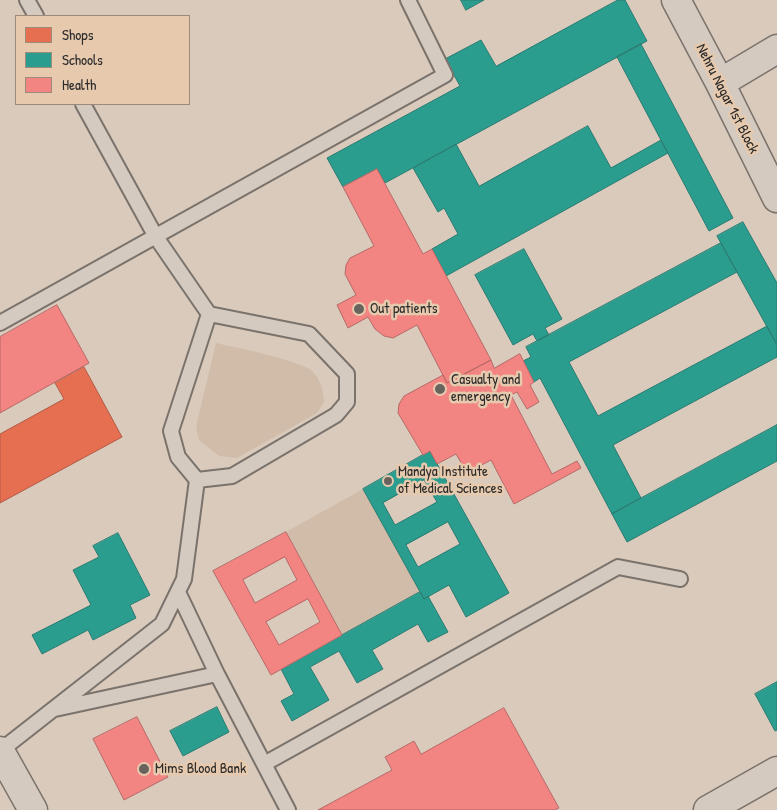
<!DOCTYPE html>
<html>
<head>
<meta charset="utf-8">
<style>
	body { margin:0 }
	#map { position:relative; width:777px; height:810px; overflow:hidden; background:#dacabb; font-family:"Patrick Hand",sans-serif }
	canvas { display:block }
	.legend { position:absolute; left:15px; top:15px; width:175px; height:90px; box-sizing:border-box; background:#e7caae; border:1px solid #9c8a7a; margin:0; padding:6px 9px; list-style:none; font-size:15px; color:#2b2b2b }
	.legend li { display:flex; align-items:center; gap:10px; height:25px }
	.legend b { width:25px; border:1px solid #9c8a7a }
</style>
</head>
<body>
<div id="map">
<canvas width="777" height="810"></canvas>
<ul class="legend">
<li><b style="height:14px;background:#e76f51"></b>Shops</li>
<li><b style="height:14px;background:#2a9d8f"></b>Schools</li>
<li><b style="height:14px;background:#f28482"></b>Health</li>
</ul>
</div>
<script>
const g = document.querySelector('canvas').getContext('2d');
g.lineJoin = 'round';
function fillPath(path, color) {
  g.fillStyle = color;
  g.fill(path, 'evenodd');
}
function trace(path, color, width, dash) {
  g.strokeStyle = color;
  g.lineWidth = width;
  g.lineCap = dash ? 'butt' : 'round';
  g.setLineDash(dash || []);
  g.stroke(path);
}
function write(font, color, halo, rows, align = 'center') {
  g.font = font + ' "Patrick Hand",sans-serif';
  g.lineWidth = 5;
  g.setLineDash([]);
  g.textBaseline = 'middle';
  g.strokeStyle = halo;
  g.fillStyle = color;
  for (const [text, x, y, turn = 0] of rows) {
    g.save();
    g.translate(x, y);
    g.rotate((+turn || 0) * Math.PI / 180);
    g.textAlign = isNaN(turn) ? turn : align;
    if (halo) g.strokeText(text, 0, 0);
    g.fillText(text, 0, 0);
    g.restore();
  }
}
fillPath(new Path2D(`
	M216,343C237,348 296,359 312,371C321,379 323,391 324,402L317,413L237,458L219,456L199,440L196,427Z
	M363,489L420,592L342,635L286,532Z`), '#d0bca8');
const shops = new Path2D(`
	M84,367L122,437L0,503V434L64,399L55,383Z`);
fillPath(shops, '#e76f51');
trace(shops, '#af5b46', 1);
const schools = new Path2D(`
	M461,0H484L466,10Z
	M618,0H625L647,41L385,183L377,169L343,187L327,158L460,86L445,59L481,40L496,66Z
	M641,44L733,218L709,231L617,57Z
	M588,126L611,168L661,140L668,153L446,276L432,249L458,234L444,208L438,212L413,168L456,144L479,186Z
	M743,222L777,283V345L717,236Z
	M721,243L737,272L569,362L598,416L767,326L777,345V357L613,445L641,498L612,514L540,378L534,382L523,361L531,357L526,347Z
	M524,249L562,319L545,328L549,335L537,341L533,334L513,345L475,275Z
	M777,425V461L627,542L612,514Z
	M430,451L509,593L466,617L449,585L424,599L363,489ZM424,480L437,502L395,525L383,503ZM448,522L460,544L418,567L406,545Z
	M118,533L150,595L130,605L136,618L93,640L88,630L42,654L32,635L91,605L73,570L99,557L93,546Z
	M420,592L424,599L428,596L448,632L428,642L418,624L372,650L383,669L357,683L339,651L310,667L329,700L292,721L281,701L294,694L281,669Z
	M777,682V730L775,731L755,694Z
	M217,707L229,732L183,756L170,731Z`);
fillPath(schools, '#2a9d8f');
trace(schools, '#2a7b71', 1);
const health = new Path2D(`
	M377,169L423,254L432,249L491,360L447,383L417,325L393,338L384,336L375,329L368,317L348,328L337,305L356,295L345,274L346,265L350,258L374,246L343,187Z
	M57,305L89,363L0,413V337Z
	M520,354L534,382L530,385L539,402L527,409L517,392L511,395L552,474L577,461L581,468L514,504L491,460L467,473L456,454L437,464L430,451L423,455L398,413L399,404L404,396L443,375L447,383L491,360L494,368Z
	M286,532L342,635L271,675L213,571ZM285,557L297,580L255,603L243,580ZM308,599L320,622L279,645L266,622Z
	M504,708L559,808L555,810H318L392,770L385,757L414,741L421,754Z
	M137,717L168,777L124,800L93,739Z`);
fillPath(health, '#f28482');
trace(health, '#b66968', 1);
const lane = new Path2D(`
	M27,0L36,16
	M83,104L156,237L209,314L309,334L347,374V402L336,415L232,476L197,480L178,457L171,431L209,314
	M0,323L445,75L408,0
	M178,592L217,674L288,810
	M55,709L217,674
	M0,751L162,624L184,579L197,480
	M264,764L618,567L680,579`);
const street = new Path2D(`
	M676,0L720,83L777,198
	M720,83L777,49`);
const secondary = new Path2D(`
	M0,751L33,810
	M708,810L777,771`);
trace(lane, '#7a736c', 18);
trace(street, '#7a736c', 31);
trace(secondary, '#7a736c', 31);
trace(lane, '#d5cac0', 14);
trace(street, '#d5cac0', 28);
trace(secondary, '#d5cac0', 28);
for (const [x, y, r, color] of [
	[359,309,6,"#68635d"],
	[440,389,6,"#68635d"],
	[388,481,5,"#68635d"],
	[144,769,6,"#68635d"]
]) {
  const dot = new Path2D();
  dot.arc(x, y, r, 0, 2 * Math.PI);
  g.fillStyle = color;
  g.fill(dot);
  trace(dot, '#e7caae', 2);
}
write('15px', '#2b2b2b', '#e7caae', [
	["Nehru Nagar 1st Block",727,99,63]
]);
write('15px', '#2b2b2b', '#e7caae', [
	["Out patients",370,309],
	["Casualty and",451,380],
	["emergency",451,397],
	["Mandya Institute",398,472],
	["of Medical Sciences",398,489],
	["Mims Blood Bank",155,769]
], 'left');
</script>
</body>
</html>
